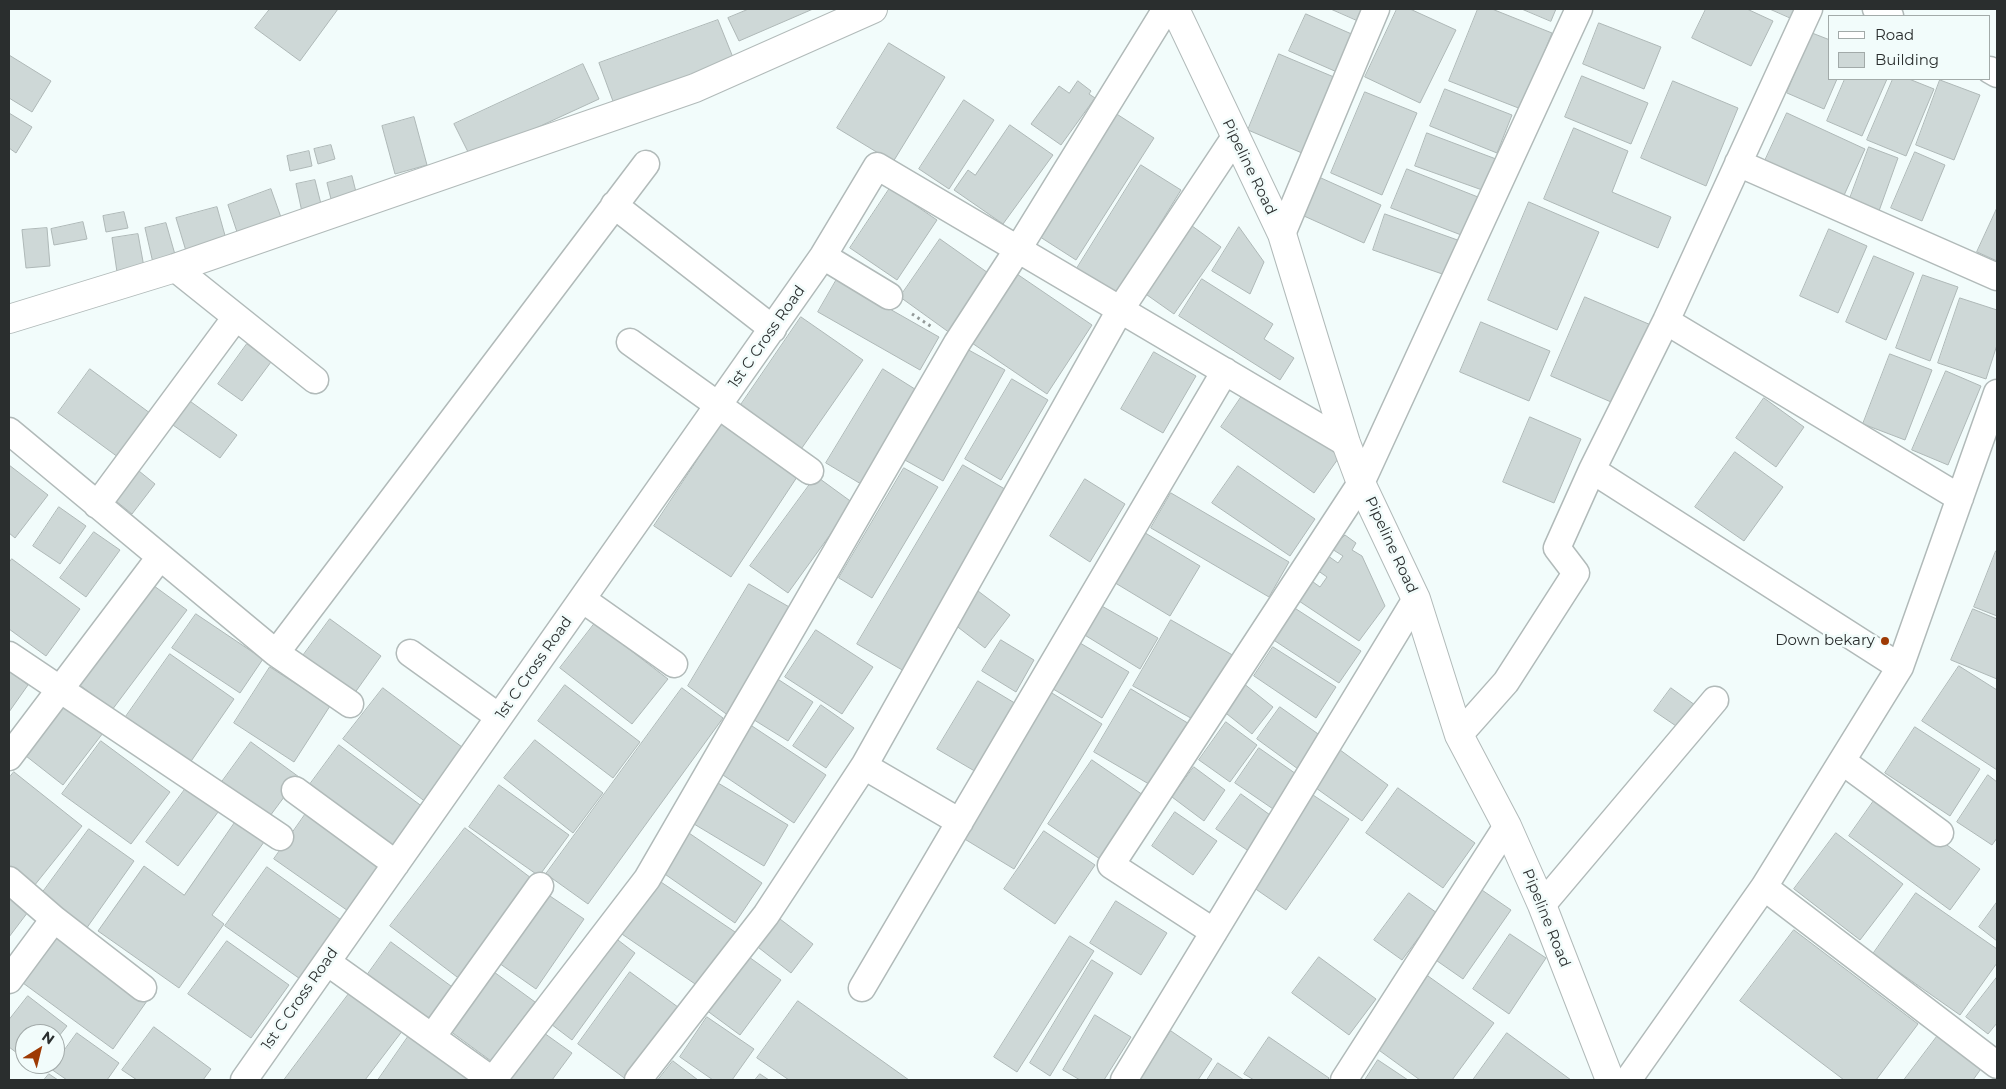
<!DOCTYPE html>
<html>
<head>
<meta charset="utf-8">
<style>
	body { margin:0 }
	#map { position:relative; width:2006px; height:1089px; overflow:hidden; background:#f2fcfb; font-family:Montserrat,sans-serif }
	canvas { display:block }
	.frame { position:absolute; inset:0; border:10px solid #2a2e2e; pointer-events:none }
	.legend { position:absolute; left:1828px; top:15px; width:162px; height:65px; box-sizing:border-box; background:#f2fcfb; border:1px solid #a2aaa9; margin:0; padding:6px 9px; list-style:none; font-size:15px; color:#2a2e2e }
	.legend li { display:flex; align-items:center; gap:10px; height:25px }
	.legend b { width:25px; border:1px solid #a2aaa9 }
	.north { position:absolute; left:15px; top:1024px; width:50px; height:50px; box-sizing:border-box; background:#f2fcfb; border:1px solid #a2aaa9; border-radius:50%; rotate:36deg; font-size:14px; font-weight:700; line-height:20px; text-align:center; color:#2a2e2e }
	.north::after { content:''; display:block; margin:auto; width:18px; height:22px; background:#9e3a04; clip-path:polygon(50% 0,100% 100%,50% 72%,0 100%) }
</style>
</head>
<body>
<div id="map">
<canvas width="2006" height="1089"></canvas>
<div class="frame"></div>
<ul class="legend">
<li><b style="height:6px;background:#fff"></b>Road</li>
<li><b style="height:14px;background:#ced8d7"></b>Building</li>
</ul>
<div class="north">N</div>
</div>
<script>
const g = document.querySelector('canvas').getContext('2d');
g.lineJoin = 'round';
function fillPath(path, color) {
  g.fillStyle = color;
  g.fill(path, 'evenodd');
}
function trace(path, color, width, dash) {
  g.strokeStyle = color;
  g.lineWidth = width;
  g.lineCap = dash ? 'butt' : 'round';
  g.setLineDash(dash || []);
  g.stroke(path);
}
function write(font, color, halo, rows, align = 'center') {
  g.font = font + ' Montserrat,sans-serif';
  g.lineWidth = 5;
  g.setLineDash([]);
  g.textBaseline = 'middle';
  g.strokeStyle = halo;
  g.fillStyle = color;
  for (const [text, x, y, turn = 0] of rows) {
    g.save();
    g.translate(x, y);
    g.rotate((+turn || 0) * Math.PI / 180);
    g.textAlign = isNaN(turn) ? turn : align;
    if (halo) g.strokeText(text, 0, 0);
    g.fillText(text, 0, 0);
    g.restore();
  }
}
const building = new Path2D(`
	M270,9H338L300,61L255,28Z
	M749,9H813L739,41L728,18Z
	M1331,9H1375L1368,25Z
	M1397,9H1410L1456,30L1420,103L1365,77Z
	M1478,9H1492L1552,33L1521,109L1449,81Z
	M1522,9H1556L1551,21Z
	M1706,9H1747L1773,21L1751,66L1692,38Z
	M1770,9H1805L1800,22Z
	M1306,14L1363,39L1346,76L1289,51Z
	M718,20L734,60L614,104L599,63Z
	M1599,23L1661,47L1644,89L1583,64Z
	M1812,33L1830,40V79H1837L1824,109L1787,93Z
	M889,43L945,77L893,162L837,128Z
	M1279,54L1341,80L1309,156L1248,130Z
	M9,55L51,81L32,112L9,98Z
	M583,64L599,99L471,158L454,124Z
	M1582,76L1648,103L1631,144L1565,117Z
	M1845,79H1887L1862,136L1827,121Z
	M1893,79H1909L1934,89L1906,156L1867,140Z
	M1940,80L1980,95L1954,160L1916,145Z
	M1078,81L1091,91L1089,94L1095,98L1061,145L1031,124L1059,86L1069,93Z
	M1673,81L1738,108L1706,186L1641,158Z
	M1445,89L1512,115L1497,153L1430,126Z
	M1365,92L1417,113L1382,195L1331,173Z
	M964,100L994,120L949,189L919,169Z
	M1112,111L1154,138L1076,260L1034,233Z
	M9,113L32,127L16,153L9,148Z
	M1787,113L1865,149L1841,202L1763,165Z
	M414,117L427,165L395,174L382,126Z
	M1010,125L1053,155L1003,224L954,190L968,170L975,175Z
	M1574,128L1628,151L1612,192L1671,217L1658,248L1544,199Z
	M1427,133L1496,159L1485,191L1415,166Z
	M331,145L335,159L318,164L314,149Z
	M1869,147L1898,158L1879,211L1849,201Z
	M309,151L312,166L290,171L287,156Z
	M1915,152L1945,165L1922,221L1891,208Z
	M1141,165L1181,190L1116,295L1076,270Z
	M1407,169L1483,199L1469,238L1391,208Z
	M352,176L357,196L332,203L327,183Z
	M1321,178L1381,205L1364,243L1304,216Z
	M315,180L322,208L302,212L296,184Z
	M890,188L937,220L897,280L850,248Z
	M271,189L283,223L239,238L228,205Z
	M1529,202L1599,232L1557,330L1488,300Z
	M217,207L226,239L186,251L176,218Z
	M1997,208V261L1977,252Z
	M124,212L128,228L106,232L103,216Z
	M1385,214L1463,242L1451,277L1373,250Z
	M83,222L87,239L54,245L51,229Z
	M166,223L176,258L153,263L145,228Z
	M1188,223L1221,247L1174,314L1140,290Z
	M1239,227L1264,262L1250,294L1212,271Z
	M47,228L50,266L26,268L22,230Z
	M1829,229L1867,246L1838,313L1800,296Z
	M138,234L144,267L117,272L112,238Z
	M940,239L991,275L950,333L900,297Z
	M1874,256L1914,273L1886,340L1846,322Z
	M1014,272L1092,325L1047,394L969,341Z
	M1923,275L1958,287L1930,361L1896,348Z
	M837,279L939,337L920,370L818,312Z
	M1202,279L1273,324L1264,339L1294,358L1280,380L1179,316Z
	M1585,297L1651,325L1618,405L1551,376Z
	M1960,298L1997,310V345L1986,379L1938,363Z
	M801,317L863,360L797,455L736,412Z
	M1481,322L1550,351L1529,401L1460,372Z
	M247,344L271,362L242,401L218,384Z
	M965,348L1005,370L943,481L903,459Z
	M1154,352L1196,376L1163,433L1121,409Z
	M1890,354L1932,370L1905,440L1863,424Z
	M90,369L154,416L122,460L58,413Z
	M883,369L918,391L861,484L826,463Z
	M1946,371L1981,386L1948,465L1912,450Z
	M1012,379L1048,400L1001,480L965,459Z
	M1246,390L1340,456L1314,493L1221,427Z
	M1764,398L1804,427L1776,467L1736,438Z
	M187,399L237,435L220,458L170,423Z
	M1530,417L1581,439L1554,503L1503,482Z
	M724,420L801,471L731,577L654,526Z
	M1735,452L1783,487L1744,541L1695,507Z
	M9,465L48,495L15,538L9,533Z
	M963,465L1010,492L904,671L857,644Z
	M1238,466L1315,519L1290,556L1212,503Z
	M904,468L938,487L872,598L839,578Z
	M139,471L155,484L132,514L116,501Z
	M816,476L853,503L788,593L750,566Z
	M1085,479L1125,504L1090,562L1050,536Z
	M1171,493L1289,562L1269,597L1151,528Z
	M59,507L86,526L60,564L33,546Z
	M1142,531L1200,566L1170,616L1112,581Z
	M1332,531L1342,538L1345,535L1356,543L1352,550L1362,556L1385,606L1359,641L1296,599L1309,579L1320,587L1327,577L1314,568L1324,553L1338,563L1343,556L1324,544Z
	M94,532L120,550L86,597L60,578Z
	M1996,551H1997V616L1974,607Z
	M12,559L80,609L46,656L9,629V563Z
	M150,583L187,610L112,710L76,682Z
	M749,584L791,608L729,716L688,686Z
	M974,588L1010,615L985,648L950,621Z
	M1100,605L1158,638L1140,669L1083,634Z
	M1290,605L1361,651L1339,683L1269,637Z
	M1973,609L1997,619V679L1951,660Z
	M196,614L263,659L240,693L172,648Z
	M330,619L381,656L354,694L302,657Z
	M1171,620L1236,657L1198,722L1133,686Z
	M595,623L668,679L632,724L560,668Z
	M816,630L873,667L842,714L785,677Z
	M1001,640L1034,660L1016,692L982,671Z
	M1075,640L1129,672L1102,718L1048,686Z
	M1273,647L1336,687L1316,718L1254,676Z
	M170,654L234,699L185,770L120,725Z
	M1959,666L1997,690V770L1922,721Z
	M270,667L330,706L294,762L234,723Z
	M9,671L28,685L9,712Z
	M776,678L813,702L788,741L751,718Z
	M978,681L1018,705L978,773L937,749Z
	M1243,683L1273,707L1252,734L1222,710Z
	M565,685L640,742L613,778L538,721Z
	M383,688L470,753L431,806L343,739Z
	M682,688L723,718L588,904L546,874Z
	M1671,688L1695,705L1679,728L1654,711Z
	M1131,689L1191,725L1154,787L1094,752Z
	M1047,690L1102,724L1014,869L958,835Z
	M65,704L103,733L63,785L26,756Z
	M821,705L854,728L826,768L793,746Z
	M1280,707L1321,736L1298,769L1257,739Z
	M1226,722L1257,745L1230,782L1199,760Z
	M752,726L826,775L794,823L720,773Z
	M1915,727L1980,769L1950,816L1885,773Z
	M535,740L603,793L573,833L504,778Z
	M101,741L170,792L131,844L62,794Z
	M251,742L299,777L264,824L216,790Z
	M339,745L427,810L395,855L305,791Z
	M1336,747L1388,785L1362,821L1309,783Z
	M1259,748L1299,776L1276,811L1235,783Z
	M1092,760L1143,795L1100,859L1048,824Z
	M1194,767L1225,790L1204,821L1172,797Z
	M14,772L82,826L34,886L9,866V778Z
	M1988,775L1997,782V838L1992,845L1957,822Z
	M192,780L224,804L178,866L146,842Z
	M718,783L788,825L764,866L694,824Z
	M499,785L569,835L539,876L469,827Z
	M1398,788L1475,843L1443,888L1366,833Z
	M1310,793L1349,819L1286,910L1247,883Z
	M1241,794L1277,820L1253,854L1216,829Z
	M1878,795L1980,869L1950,910L1849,836Z
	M309,809L384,863L351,913L274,859Z
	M1175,812L1217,841L1193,875L1152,846Z
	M236,821L264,842L212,915L224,924L179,988L98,931L144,866L184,895Z
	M465,828L535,881L461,980L390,926Z
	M89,829L134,861L86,929L40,896Z
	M686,831L762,883L735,923L659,870Z
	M1044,831L1095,865L1055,924L1004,889Z
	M1836,833L1903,884L1860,940L1794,889Z
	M267,867L344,922L303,981L225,926Z
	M652,876L738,934L701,988L616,930Z
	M1479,888L1511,910L1463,979L1430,956Z
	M9,891L31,908L9,937Z
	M544,892L584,919L536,989L496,961Z
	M1409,893L1437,913L1402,960L1374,940Z
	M1916,893L1997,949V963L1960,1015L1873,954Z
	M1116,901L1167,933L1141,975L1090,943Z
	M1997,902V941L1979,927Z
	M776,916L813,944L791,973L754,944Z
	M1794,930L1918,1024L1876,1080H1844L1740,1001Z
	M610,934L635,953L572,1040L547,1021Z
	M1510,934L1546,958L1509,1014L1473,989Z
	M57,936L147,1001L113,1049L23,983Z
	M1070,936L1094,951L1017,1072L994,1057Z
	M227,941L289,985L251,1038L188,994Z
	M391,942L455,989L429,1025L365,978Z
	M742,952L781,980L740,1035L702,1007Z
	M1319,957L1376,999L1349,1035L1292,993Z
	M1092,960L1113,973L1050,1076L1030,1063Z
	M494,972L535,1002L491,1061L450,1031Z
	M630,972L682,1010L627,1080L578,1044Z
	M1428,976L1494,1023L1452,1080H1420L1376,1048Z
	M1997,977V1023L1988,1034L1966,1017Z
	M351,991L403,1030L365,1080H284Z
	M28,996L67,1026L55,1041V1034H25V1059L9,1047V1020Z
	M798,1001L909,1080H789L757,1058Z
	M1095,1015L1131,1037L1104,1080H1080L1063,1070Z
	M707,1017L754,1049L732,1080H713L680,1057Z
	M154,1027L211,1069L203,1080H137L122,1070Z
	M1171,1031L1212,1059L1198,1080H1139Z
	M77,1033L119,1063L107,1080H67L51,1069Z
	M544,1033L572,1053L552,1080H510Z
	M1507,1033L1571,1080H1473Z
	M410,1034L475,1080H378Z
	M1939,1034L1983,1066L1973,1080H1904Z
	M1269,1037L1329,1078L1327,1080H1254L1244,1074Z
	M1378,1060L1408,1080H1365Z
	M673,1061L698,1080H658Z
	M1218,1063L1244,1080H1207Z
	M49,1074L58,1080H44Z
	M760,1074L769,1080H755Z`);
fillPath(building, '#ced8d7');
trace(building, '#aeb8b7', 1);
const street = new Path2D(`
	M1876,9L1890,16
	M1990,70L1997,74
	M1738,163L1997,277
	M614,205L773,329
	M1282,234L1376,9
	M823,256L889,296
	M175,268L315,380
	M1666,321L1960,498
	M630,342L810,471
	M9,431L276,653L350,704
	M1592,470L1900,667
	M97,505L236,317
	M582,599L674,664
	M276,653L646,164
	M410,653L499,717
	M9,655L280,837
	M1459,735L1506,682L1576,573L1557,548L1592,470L1666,321L1809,9
	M9,757L160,557
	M1842,761L1940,833
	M864,766L960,822
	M295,790L396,864
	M9,880L54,919L143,988
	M1764,887L1997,1065
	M1542,905L1715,700
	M1214,932L1111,865L1361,483L1579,9
	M327,962L492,1080
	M9,980L54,919
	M862,988L1225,371
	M432,1037L540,886
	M244,1080L823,256L877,166L1346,443
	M493,1080L647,879L957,343L1018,249L1166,9
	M638,1080L766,915L864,766L1120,310L1235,137
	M1124,1080L1416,599
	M1344,1080L1507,826
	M1628,1080L1764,887L1900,667L1997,393`);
const secondary = new Path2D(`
	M1175,9L1282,234L1346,443L1361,483L1416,599L1459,735L1507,826L1542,905L1610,1080
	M9,319L175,268L695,88L873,9`);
trace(street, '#b1bab9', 29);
trace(secondary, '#b1bab9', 30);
trace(new Path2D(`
	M912,314L932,327`), '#929998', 3, [2.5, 4]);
trace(street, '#fff', 26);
trace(secondary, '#fff', 28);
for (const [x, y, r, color] of [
	[1885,641,5,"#9e3a04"]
]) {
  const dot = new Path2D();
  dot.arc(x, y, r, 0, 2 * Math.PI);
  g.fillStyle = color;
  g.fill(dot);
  trace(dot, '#f2fcfb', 2);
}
write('15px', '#2a2e2e', '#f2fcfb', [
	["Pipeline Road",1249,167,64],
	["1st C Cross Road",767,337,-55],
	["Pipeline Road",1391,545,65],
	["1st C Cross Road",534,668,-55],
	["Pipeline Road",1546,918,68],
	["1st C Cross Road",300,999,-55]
]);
write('15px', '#2a2e2e', '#f2fcfb', [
	["Down bekary",1875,641]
], 'right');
</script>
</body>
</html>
